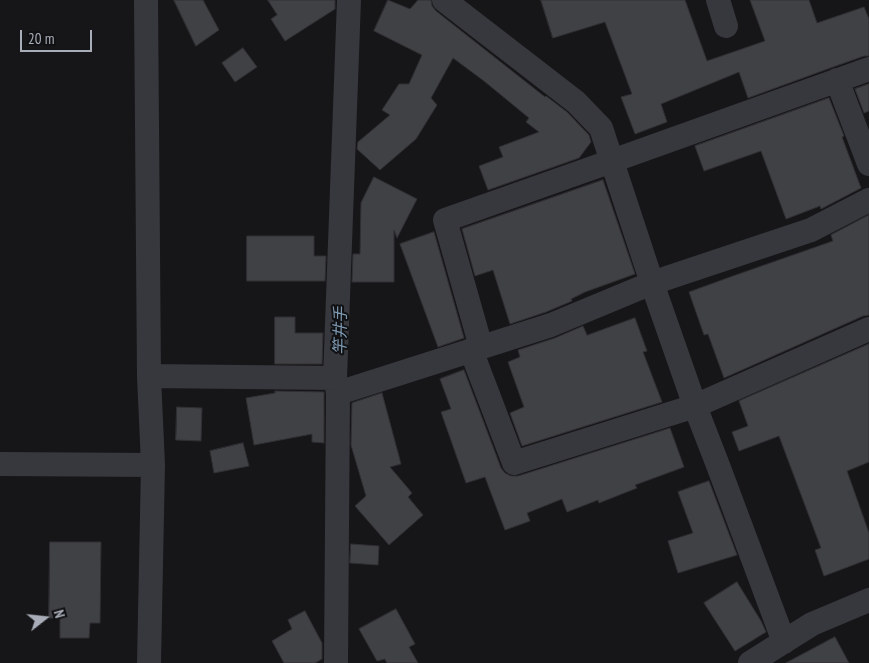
<!DOCTYPE html>
<html>
<head>
<meta charset="utf-8">
<style>
	body { margin:0 }
	#map { position:relative; width:869px; height:663px; overflow:hidden; background:#161618; font-family:"PT Sans Narrow",sans-serif }
	canvas { display:block }
	.north { position:absolute; left:20px; top:593px; width:50px; height:50px; -webkit-text-stroke:4px #111113; paint-order:stroke; rotate:74deg; font-size:14px; font-weight:700; line-height:20px; text-align:center; color:#a8adb8 }
	.north::after { content:''; display:block; margin:auto; width:18px; height:22px; background:#a8adb8; clip-path:polygon(50% 0,100% 100%,50% 72%,0 100%) }
	.scale { position:absolute; left:20px; top:30px; width:72px; height:22px; box-sizing:border-box; border:2px solid #a8adb8; border-top:0; padding-left:6px; font-size:15px; line-height:18px; white-space:nowrap; color:#a8adb8; -webkit-text-stroke:4px #111113; paint-order:stroke }
</style>
</head>
<body>
<div id="map">
<canvas width="869" height="663"></canvas>
<div class="north">N</div>
<div class="scale">20 m</div>
</div>
<script>
const g = document.querySelector('canvas').getContext('2d');
g.lineJoin = 'round';
function fillPath(path, color) {
  g.fillStyle = color;
  g.fill(path, 'evenodd');
}
function trace(path, color, width, dash) {
  g.strokeStyle = color;
  g.lineWidth = width;
  g.lineCap = dash ? 'butt' : 'round';
  g.setLineDash(dash || []);
  g.stroke(path);
}
function write(font, color, halo, rows, align = 'center') {
  g.font = font + ' "PT Sans Narrow","Noto Sans JP",sans-serif';
  g.lineWidth = 4;
  g.setLineDash([]);
  g.textBaseline = 'middle';
  g.strokeStyle = halo;
  g.fillStyle = color;
  for (const [text, x, y, turn = 0] of rows) {
    g.save();
    g.translate(x, y);
    g.rotate((+turn || 0) * Math.PI / 180);
    g.textAlign = isNaN(turn) ? turn : align;
    if (halo) g.strokeText(text, 0, 0);
    g.fillText(text, 0, 0);
    g.restore();
  }
}
const building = new Path2D(`
	M174,0H203L219,30L196,46Z
	M268,0H335V9L285,41L271,19L277,15Z
	M388,0L410,9L418,0H431L432,6L436,11L545,97L546,96L567,112L589,135L591,142L579,158L488,190L479,166L503,157L499,147L539,132L526,122L529,118L484,81L453,58L431,98L437,105L416,139L380,170L357,149L358,142L390,115L382,110L399,84H409L422,55L374,31Z
	M541,0H685L707,61L765,41L750,0H809L817,23L864,7L869,19V56H864L833,67L748,98L739,72L661,104L667,122L635,134L621,97L632,94L605,22L553,38Z
	M243,48L257,67L235,82L222,63Z
	M869,84V111L864,113L855,89Z
	M829,98L844,136L842,137L861,188L821,209L820,206L786,219L761,151L704,171L695,146Z
	M374,177L417,199L397,238L394,230V282H352L353,254H360L361,203Z
	M603,180L635,274L585,292L571,299L572,301L546,312L510,324L493,270L475,276L462,229Z
	M869,215V315L863,316L724,378L708,334L704,335L689,292L733,276L833,241L831,235Z
	M434,232L464,338L438,347L400,244Z
	M247,236H314V256H326L325,281H247Z
	M275,317H295V333H323L322,364H275Z
	M635,318L647,351L643,352L662,402L522,446L510,413L524,407L508,362L520,357L518,350L555,338L583,326L587,335Z
	M869,344V462L847,471L869,533V559L824,576L815,550L821,548L779,436L739,451L732,432L748,426L739,401Z
	M464,370L501,468L505,473L511,476H518L670,428L684,467L635,485L637,488L599,503L598,500L567,512L562,499L527,513L530,521L505,530L485,477L466,483L441,412L451,409L440,379Z
	M275,391L324,392V443L312,442V434L254,445L246,398L275,393Z
	M382,393L401,464L390,467L412,493L408,497L423,515L389,545L355,506L366,496L351,445L352,403Z
	M177,407L202,408L201,441L176,440Z
	M243,443L249,466L214,473L210,451Z
	M709,481L737,555L678,573L668,541L693,533L678,492Z
	M50,542H101L100,623H90L89,638H60V618H49Z
	M351,544L379,546L378,565L350,563Z
	M737,582L761,621L766,632L735,651L704,603Z
	M396,609L415,644L409,647L418,663H387L385,659L377,661L359,629Z
	M305,611L322,643V659L315,663H284L272,641L292,629L288,620Z
	M835,637L849,663H786Z`);
fillPath(building, '#404145');
trace(building, '#303034', 1);
trace(new Path2D(`
	M146,0L149,376
	M444,0L576,102L601,128L652,283L695,406L719,468L784,642
	M718,0L726,26
	M837,80L869,164
	M481,347L445,220L612,161L869,69
	M471,350L514,463L695,406L869,329
	M338,393L551,325L652,283L811,230L869,200
	M0,464L153,465
	M149,663L153,465L149,376L335,378
	M336,663L338,393L335,378L349,0
	M750,663L812,624L869,600`), '#37383d', 24);
write('italic 16px', '#7f9bb3', '#111113', [
	["竿井手",341,331,-89]
]);
</script>
</body>
</html>
